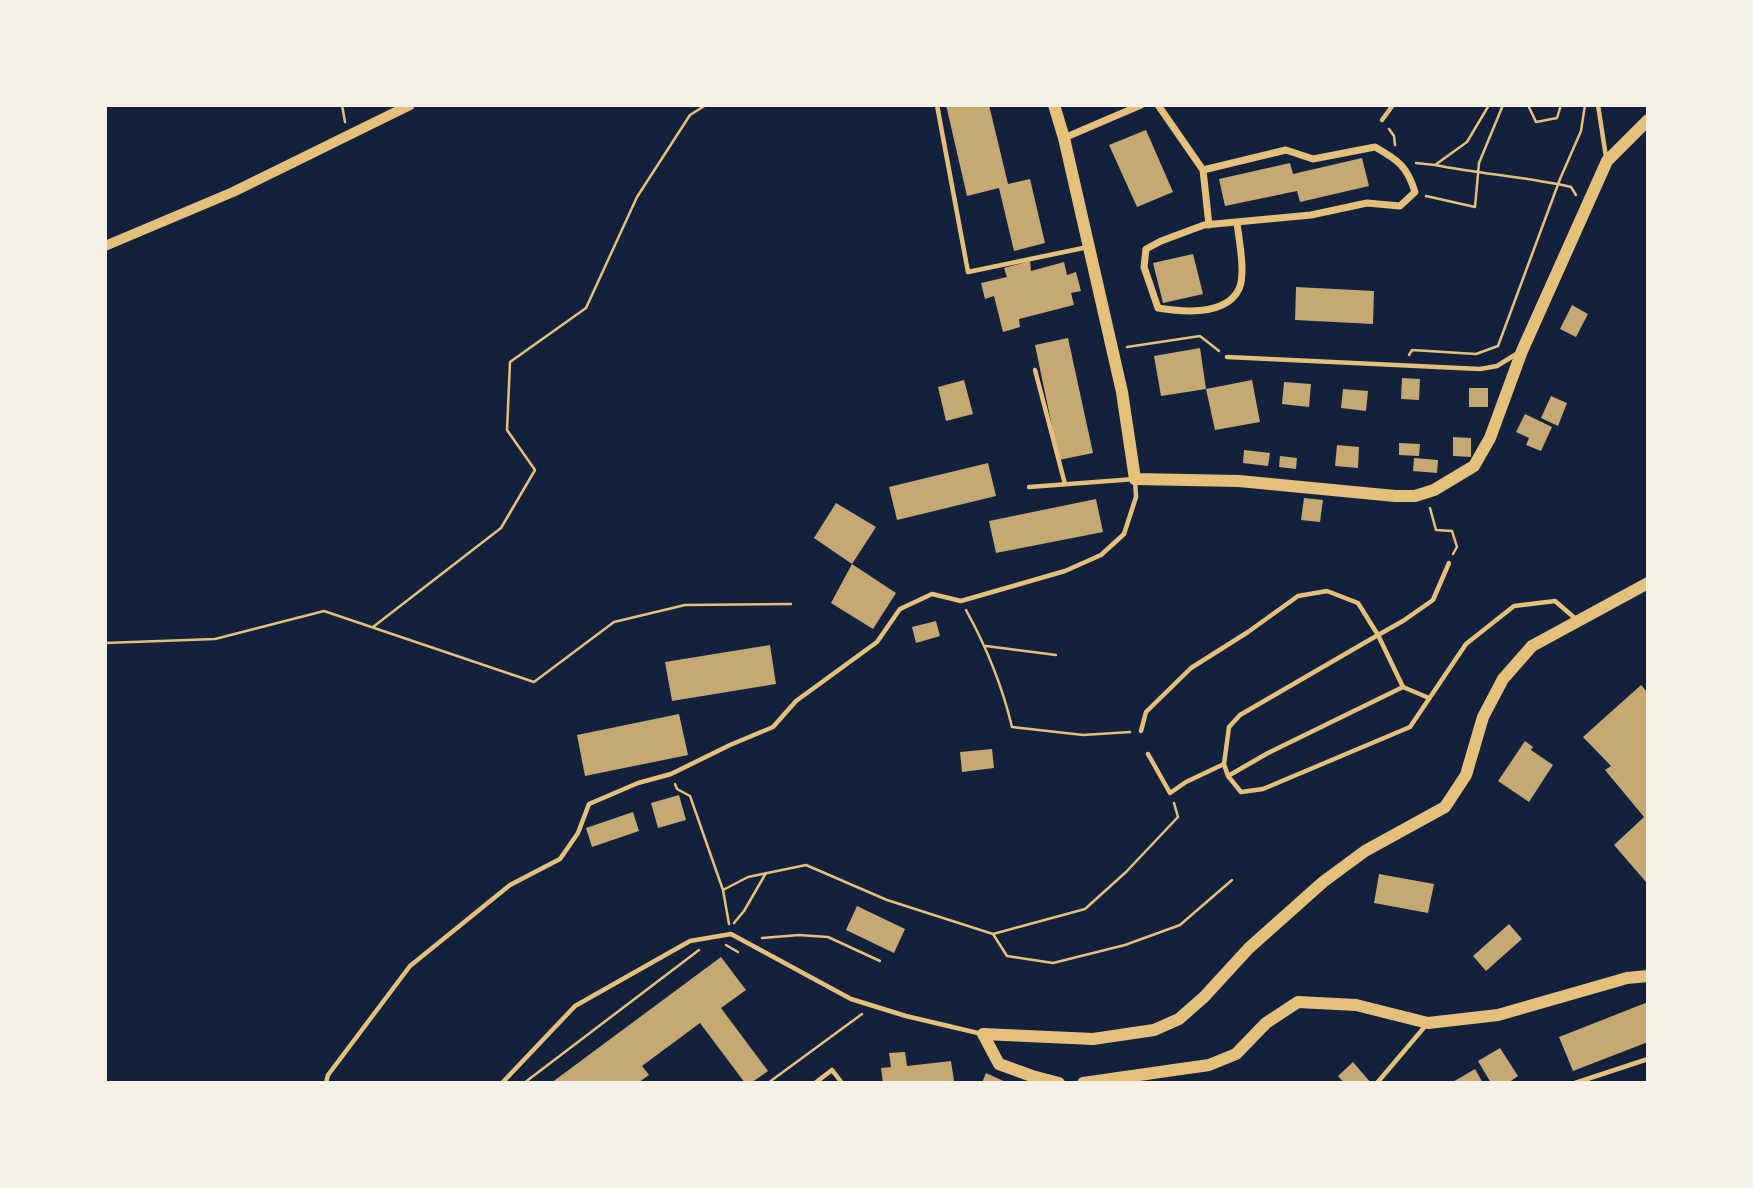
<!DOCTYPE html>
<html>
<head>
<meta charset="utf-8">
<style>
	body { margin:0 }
	#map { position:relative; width:1753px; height:1188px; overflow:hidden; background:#14213d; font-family:"Noto Sans",sans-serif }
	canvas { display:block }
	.frame { position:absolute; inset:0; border:107px solid #f6f1e7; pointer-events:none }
</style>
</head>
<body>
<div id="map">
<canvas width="1753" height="1188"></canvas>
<div class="frame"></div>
</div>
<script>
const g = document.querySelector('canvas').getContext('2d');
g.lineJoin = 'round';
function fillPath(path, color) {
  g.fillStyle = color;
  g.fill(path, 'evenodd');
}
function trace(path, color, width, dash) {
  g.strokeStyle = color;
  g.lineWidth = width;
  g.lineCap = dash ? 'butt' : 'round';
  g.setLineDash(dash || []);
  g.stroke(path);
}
fillPath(new Path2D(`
	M946,105H989L1008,184L1030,179L1045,243L1014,251L999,188L967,196Z
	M1146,130L1173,192L1137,207L1109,145Z
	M1362,158L1369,186L1300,202L1297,191L1225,206L1219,179L1290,163L1293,174Z
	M1193,254L1203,294L1163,303L1153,263Z
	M1030,261L1031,271L1064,262L1067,275L1076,272L1081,291L1071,293L1074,305L1019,319L1020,327L1003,332L994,296L985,299L981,283L1007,277L1004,268Z
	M1296,287L1374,291L1373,324L1295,320Z
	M1572,305L1588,314L1576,337L1560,329Z
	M1068,338L1093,453L1059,460L1035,345Z
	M1200,348L1206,389L1161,396L1154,356Z
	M1402,378L1420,379L1419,400L1401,399Z
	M964,380L973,414L946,421L938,387Z
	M1252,380L1260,422L1215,430L1206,389Z
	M1284,382L1311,384L1309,407L1282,404Z
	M1469,388H1488V407H1469Z
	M1343,389L1368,391L1366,411L1341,408Z
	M1551,396L1567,403L1558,426L1541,418Z
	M1525,414L1552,427L1541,451L1526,445L1529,438L1516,432Z
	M1453,437L1471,438V457L1453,456Z
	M1399,443L1420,444L1419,456L1399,455Z
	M1337,445L1359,447L1358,468L1335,466Z
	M1244,450L1270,453L1268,466L1243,463Z
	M1280,456L1297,458L1296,469L1279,467Z
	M1414,458L1438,460L1437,473L1413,471Z
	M988,463L996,496L897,520L889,487Z
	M1304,498L1323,500L1320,522L1301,520Z
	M1096,499L1103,532L996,553L989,521Z
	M836,503L876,527L852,564L814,538Z
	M852,564L896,593L873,629L831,603Z
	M936,621L940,636L916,643L912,627Z
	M770,645L776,684L672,701L665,662Z
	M1641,685L1648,693L1646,882L1614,845L1644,817L1605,770L1611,766L1583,737Z
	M679,714L688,755L585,776L577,735Z
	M1525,741L1533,747L1531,750L1553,765L1529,802L1498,781Z
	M992,749L994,768L962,772L960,752Z
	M679,795L686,820L658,828L651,803Z
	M633,812L639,831L592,847L586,828Z
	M1379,874L1434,884L1428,913L1374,903Z
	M857,906L905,929L894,953L846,930Z
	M1509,924L1522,939L1486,971L1473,956Z
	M721,957L746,990L721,1008L768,1071L751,1083H745L700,1023L642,1066L649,1075L638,1083H551Z
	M1648,1002V1042L1573,1071L1559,1037Z
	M1500,1048L1518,1076L1508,1083H1491L1478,1061Z
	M905,1052L907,1066L951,1061L954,1081L883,1083L881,1068L891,1067L889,1053Z
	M1353,1062L1371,1083H1344L1338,1076Z
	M1475,1069L1483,1083H1451Z
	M986,1073L1008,1083H982Z`), '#c6a872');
trace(new Path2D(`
	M342,105L345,122
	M1528,105L1536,122L1557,118L1561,105
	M1389,129L1394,136L1395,145
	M1416,163L1435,165L1467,142L1489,105
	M1435,165C1480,174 1527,177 1571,187L1576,195
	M1426,196L1475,207L1479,163L1503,105
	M1127,347L1200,336L1219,351
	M1409,355L1412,350L1476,354L1498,346L1560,179L1581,131L1585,105
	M1430,508L1436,530L1452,531L1457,547L1453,554
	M966,610C987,648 1002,685 1012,727L1083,735L1130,732
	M373,627L501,528L535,470L507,430L510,362L586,308L637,197L690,115L706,105
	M105,643L215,639L324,611L534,682L614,622L685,605L791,604
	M986,646L1056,655
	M675,784L677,789L690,796L723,890L729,924
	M723,890L748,877L806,865L887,900L993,934L1085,909L1126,872L1178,817L1174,803
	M734,923L744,911L766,873
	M993,934L1007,956L1053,963L1125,945L1180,925L1232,880
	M762,938L799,935L828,937L880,961
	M726,945L738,952
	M639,1082L640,1083
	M524,1083L699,950
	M768,1083L862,1014`), '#e5c07b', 2.5);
trace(new Path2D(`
	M937,105L968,272L1088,247
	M1598,105L1606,157
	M1382,120L1393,105
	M1227,357L1480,369L1497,366L1518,353
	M1035,370L1065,484
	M1403,687L1378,635L1403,621L1433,600L1449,563
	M1141,731L1146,712L1191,668L1248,632L1298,596L1327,591L1358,603L1378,635L1240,715L1229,727L1224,764L1228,776L1241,792L1263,789L1410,727L1466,644L1514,606L1555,601L1576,619
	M1148,754L1170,793L1186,782L1224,764
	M1228,776L1268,753L1403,687L1429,698
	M326,1083L328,1075L410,966L510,885L560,859L578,833L589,804L638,783L671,774L730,745L773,727L796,701L877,642L900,609L932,594L961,601L1065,571L1101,555L1124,534L1136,497L1135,479L1029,487
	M502,1083L575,1006L690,941L731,934L851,999L906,1016L982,1034
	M815,1083L832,1070L842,1083
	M1377,1083L1427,1024
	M1575,1083L1648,1059`), '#e5c07b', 4.5);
trace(new Path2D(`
	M1158,105L1203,170L1286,150L1313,159L1375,147C1398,160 1407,166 1415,192L1400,206L1367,203L1311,215L1204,225L1161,241L1146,249L1144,267L1158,308C1182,312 1226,316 1239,289C1246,274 1239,240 1237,223
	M1064,138L1141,105
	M1203,170L1209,225`), '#e5c07b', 7);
trace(new Path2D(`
	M105,246L233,192L410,105`), '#e5c07b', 10);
trace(new Path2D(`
	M1054,105L1064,138L1122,392L1135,479L1239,481L1395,496H1415L1434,490L1474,466L1490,438L1522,351L1607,161L1648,120
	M983,1034L1093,1039L1154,1030L1179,1019L1204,997L1249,948L1323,882L1365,851L1445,807L1466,775L1483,717L1503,679L1532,646L1648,583
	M983,1034L999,1064L1032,1076L1059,1083
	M1083,1083L1209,1065L1236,1054L1266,1023L1298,1002L1356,1005L1428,1023L1498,1015L1627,978L1648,976`), '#e5c07b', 12);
</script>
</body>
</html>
